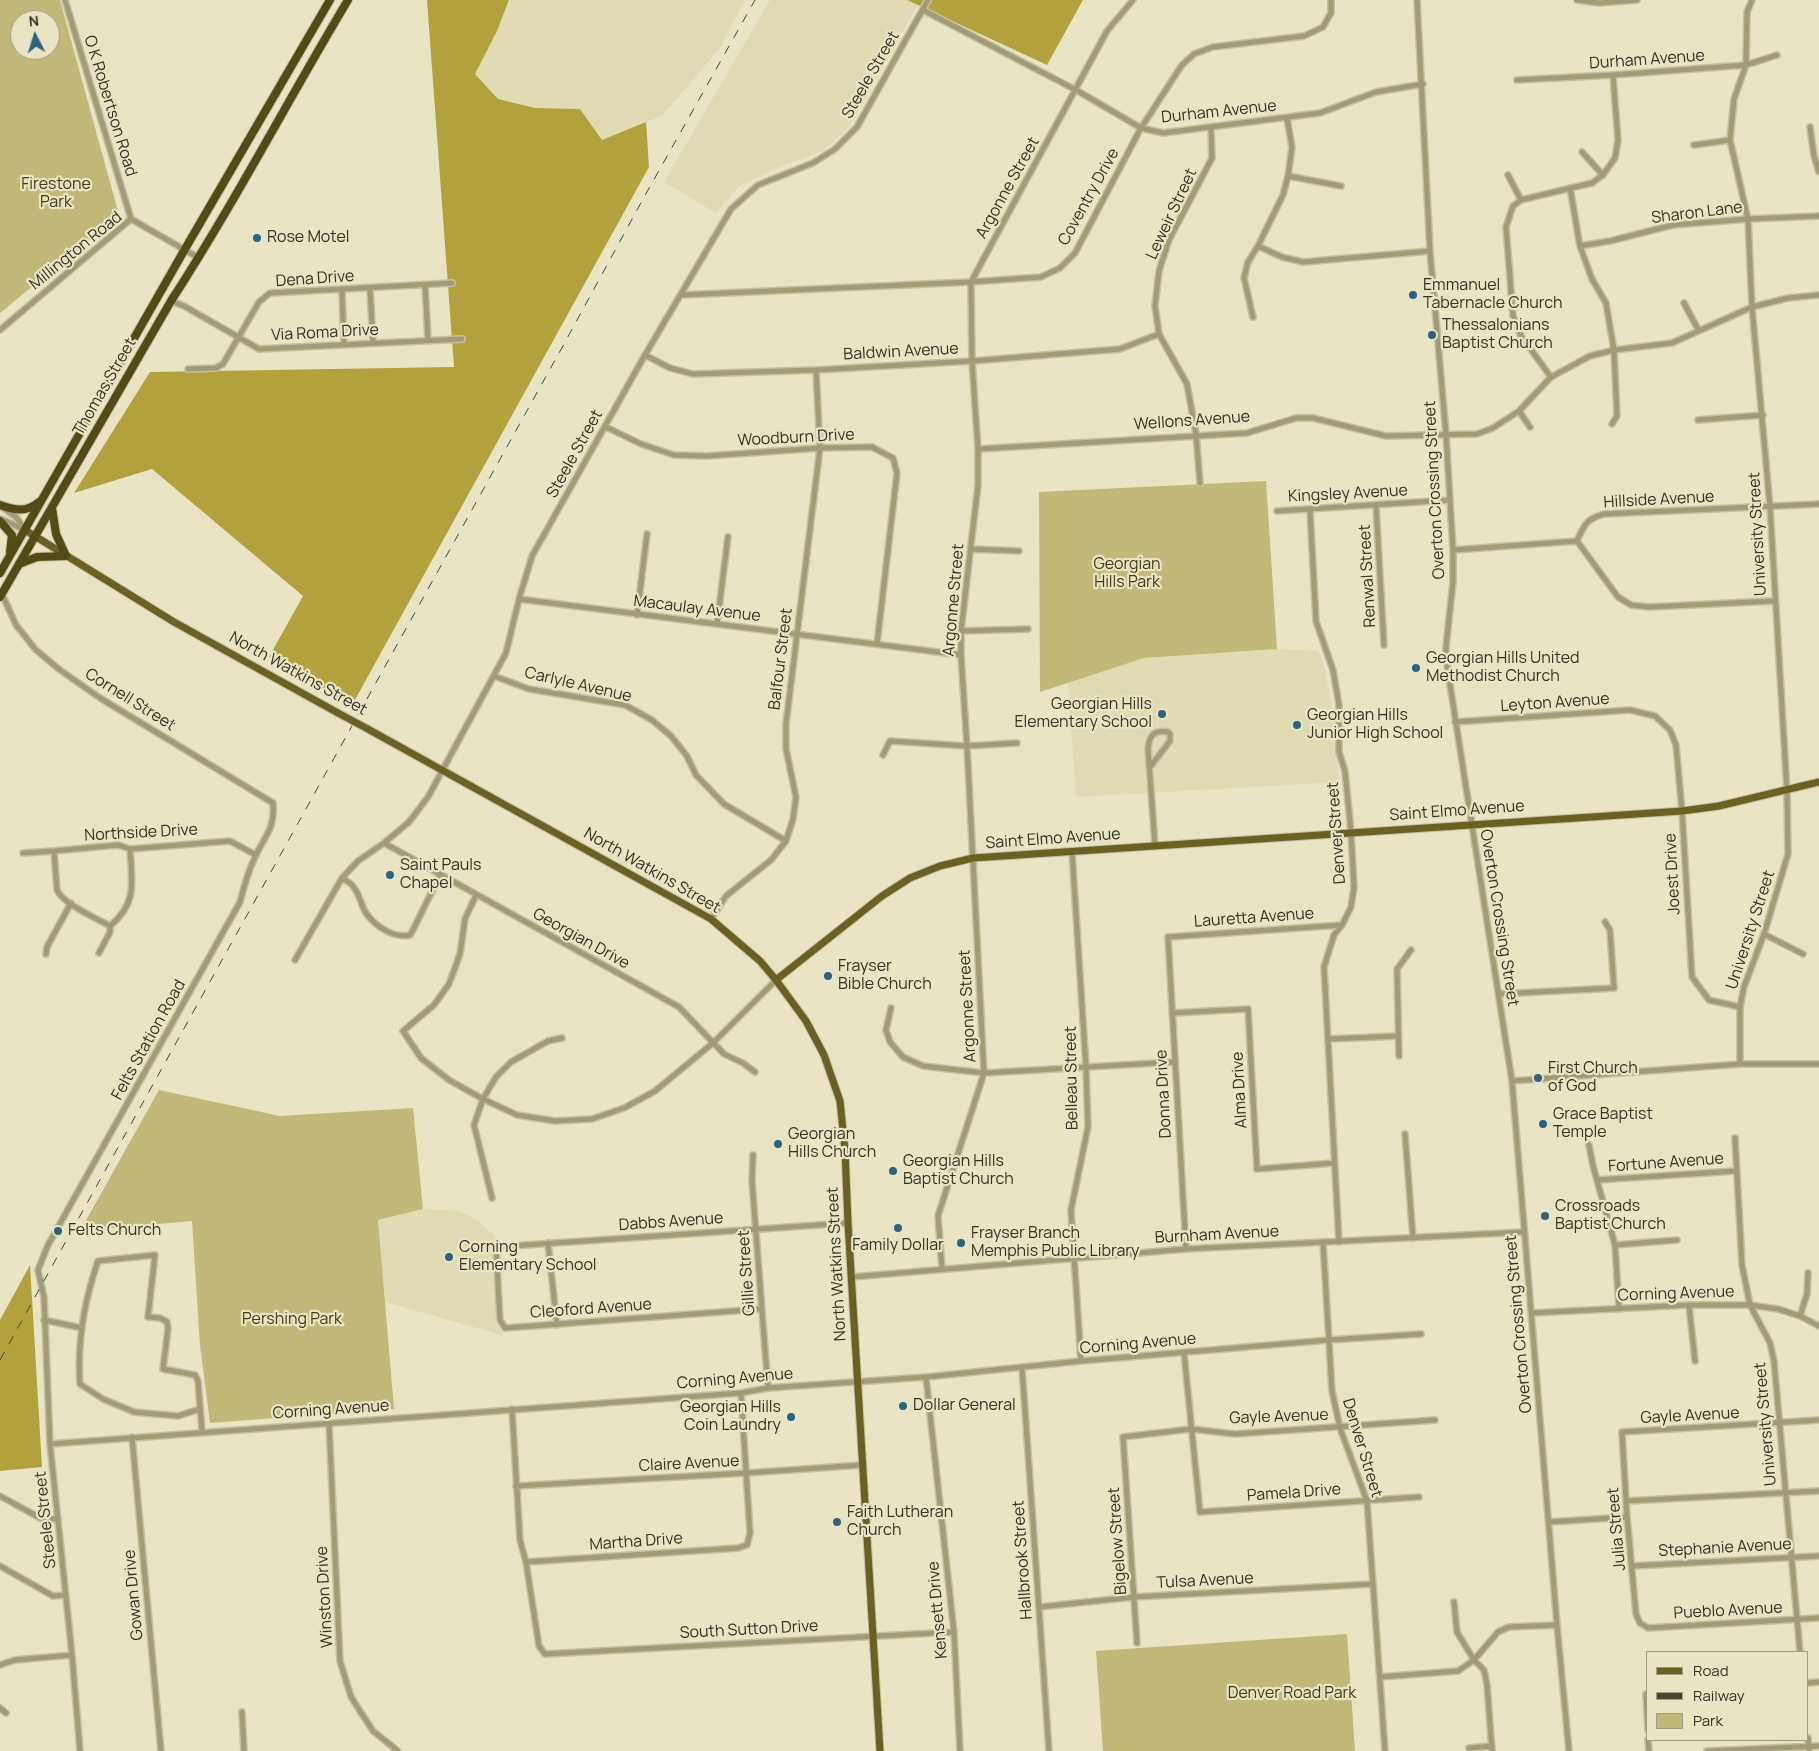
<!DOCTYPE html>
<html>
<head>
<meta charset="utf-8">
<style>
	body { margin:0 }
	#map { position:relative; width:1819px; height:1751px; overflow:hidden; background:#e9e4c4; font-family:Manrope,sans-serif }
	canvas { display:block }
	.legend { position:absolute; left:1646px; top:1651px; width:162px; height:90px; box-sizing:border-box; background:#e9e4c4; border:1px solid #a19d84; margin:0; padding:6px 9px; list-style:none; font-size:15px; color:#343225 }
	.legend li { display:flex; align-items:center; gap:10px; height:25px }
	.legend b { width:25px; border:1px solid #a19d84 }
	.north { position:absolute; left:10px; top:10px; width:50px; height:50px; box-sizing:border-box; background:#e9e4c4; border:1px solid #a19d84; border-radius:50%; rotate:355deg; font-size:14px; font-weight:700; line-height:20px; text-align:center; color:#343225 }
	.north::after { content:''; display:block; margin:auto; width:18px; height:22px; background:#2e627e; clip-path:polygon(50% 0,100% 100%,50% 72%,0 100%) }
</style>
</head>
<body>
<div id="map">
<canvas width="1819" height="1751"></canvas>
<ul class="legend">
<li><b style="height:6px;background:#6a6022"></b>Road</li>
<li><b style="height:6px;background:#4a4738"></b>Railway</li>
<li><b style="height:14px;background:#c2b879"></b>Park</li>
</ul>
<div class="north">N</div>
</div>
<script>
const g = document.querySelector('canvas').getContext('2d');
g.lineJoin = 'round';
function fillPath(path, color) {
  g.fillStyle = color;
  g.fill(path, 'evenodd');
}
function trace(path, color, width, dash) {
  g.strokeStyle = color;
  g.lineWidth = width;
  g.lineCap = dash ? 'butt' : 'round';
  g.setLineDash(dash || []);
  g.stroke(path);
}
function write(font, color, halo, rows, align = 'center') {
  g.font = font + ' Manrope,sans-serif';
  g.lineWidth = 4.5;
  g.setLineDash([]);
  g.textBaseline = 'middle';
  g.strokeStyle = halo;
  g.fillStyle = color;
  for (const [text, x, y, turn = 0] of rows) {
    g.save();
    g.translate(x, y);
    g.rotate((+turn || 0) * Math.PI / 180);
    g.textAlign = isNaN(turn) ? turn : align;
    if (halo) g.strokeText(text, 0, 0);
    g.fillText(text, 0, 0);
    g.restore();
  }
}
fillPath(new Path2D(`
	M509,0H745L720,48L663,115L602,141L580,109L535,108L498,99L475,74L497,31Z
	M770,0H907L918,5L848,129L823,151L774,169L739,186L716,213L664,182Z
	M1277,649L1318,651L1323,661L1333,711L1340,782L1076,797L1068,683L1144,658Z
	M423,1209L460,1211L478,1221L498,1239L502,1335L385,1302L378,1220Z`), '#e0dbb3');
fillPath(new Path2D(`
	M0,0H60L119,215L0,313ZM20,20H50V50H20Z
	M1266,481L1277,649L1144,658L1040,692L1039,492Z
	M159,1090L280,1116L413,1108L423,1209L378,1220L394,1409L210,1423L200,1345L192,1221L80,1231Z
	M1347,1634L1355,1751H1103L1096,1651Z`), '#c2b879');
fillPath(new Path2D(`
	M427,0H509L497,31L475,74L498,99L535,108L580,109L602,140L646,122L649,167L351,707L269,657L303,596L152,469L74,493L150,372L454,367Z
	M907,0H1083L1047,65Z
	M30,1265L42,1467L0,1471V1320Z`), '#b2a23e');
const minor = new Path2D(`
	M65,0L131,219
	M1417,0L1430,251L1446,434L1453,550V582L1446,647V659L1512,1081L1557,1625L1569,1751
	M1577,0L1599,3L1637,0
	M923,10L1076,90L1141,128L1163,133L1320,113L1376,92L1423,84
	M1517,80L1613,75L1746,65L1777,55
	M1810,127L1814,156L1819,172
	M1694,145L1730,140
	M1582,152L1603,175
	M1508,175L1521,200
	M1288,176L1341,186
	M1570,188L1580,246L1592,279L1606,303L1614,350L1617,416L1612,424
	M131,219L199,258
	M1258,246L1282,257L1303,262L1430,251
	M1580,246L1610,241L1673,225L1748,219L1819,216
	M425,285L428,339
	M370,288L373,343
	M342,290L344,344
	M681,295L971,282L1041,277L1060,268L1075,253L1141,128L1182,65L1194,54L1213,47L1304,36L1323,27L1331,13V0
	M171,301L184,306L259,349L462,339
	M1684,303L1699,331
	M1253,317L1244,278L1248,262L1258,246L1283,195L1288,176L1292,147L1287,118
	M0,330L131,219
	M645,355L670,368L693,374L816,370L972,361L1120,349L1159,334
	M188,369L216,368L223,364L259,302L270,293L452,283
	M1551,377L1521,336L1513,316L1506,227L1513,206L1521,200L1592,183L1603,175L1615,158L1618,140L1613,75
	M1519,411L1530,427
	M1698,420L1763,415
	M606,427L641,444L674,455L707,456L820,448L872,447L893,458L897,473L877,644
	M978,449L1247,433L1296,418H1313L1386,436L1477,434L1493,428L1519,411L1551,377L1590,356L1614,350L1672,343L1752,307L1788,298L1819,295
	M1200,483L1196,434L1187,384L1159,334L1155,306L1159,271L1169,240L1212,158L1211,128
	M1376,506L1384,645
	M3,508L16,517L25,530
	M1310,510L1316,621L1333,670L1339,705V752L1345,771L1351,832L1354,887L1351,907L1342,925L1334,935L1324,967L1339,1242
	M1277,511L1450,500
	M1,519L25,530
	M1577,541L1618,597L1631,605L1649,607L1774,601
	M971,549L1019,551
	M1453,550L1577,541C1584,525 1586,519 1604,514L1819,504
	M2,594L16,625L36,650L60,670L100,698L273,803C275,830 265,835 255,857C248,872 244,886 240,902L48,1245L38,1270L44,1297L50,1444L72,1655L80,1751
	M519,599L961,655
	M637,615L647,534
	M717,624L728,537
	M961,631L1028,629
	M494,676L529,689L625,705L652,720L671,736L687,756L696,775L724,804L786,841
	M1455,722L1630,710L1655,716L1670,730L1676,745L1682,811L1692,977L1709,1000L1740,1007
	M883,755L890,741L967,746L1017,743
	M1150,767L1170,741V734L1168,732C1154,730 1149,735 1148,749L1155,845
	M384,843L679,1007L724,1054L743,1063L755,1072
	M54,851L57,890C63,904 96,918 110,926
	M1072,852L1086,1067L1088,1127L1071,1210L1081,1361
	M23,853L54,851L118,845L130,849L230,841L256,855
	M342,878C345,880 349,882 352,885C359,892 361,905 366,913C375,926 394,939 410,935L413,930L440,875
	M476,895L465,919L460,954L449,984L434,1005L403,1031L421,1058L449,1080L483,1099L517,1115L555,1121L592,1119L624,1108L655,1091L713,1043L776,980
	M711,919L726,896L771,860L786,841L793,819L796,797L786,749V724L820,448L816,370
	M1764,934L1803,954
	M99,953L110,932V926C138,903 132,881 130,849
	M46,954L47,947L71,903
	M295,960L342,878L358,861L384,843L409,822L428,797L506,653L519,599L532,556L645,355L731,209L758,185L813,163L835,149L857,127L928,0
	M1499,994L1614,988L1610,930L1605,922
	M891,1008L886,1030L890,1042L903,1057L923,1066L984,1073L1174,1062
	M1172,1013L1248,1009L1257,1169L1335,1163
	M1328,1039L1398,1036
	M1399,1056L1397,969L1411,950
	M1740,1064V1007L1744,987L1764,934L1788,854L1787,791L1770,507L1752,307L1748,219L1730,140L1734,99L1746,65L1747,12L1752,0
	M1512,1081L1740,1064H1819
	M1405,1134L1413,1238
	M1735,1138L1742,1265L1750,1305L1770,1343L1774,1361L1800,1652
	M1589,1145L1593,1166L1615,1245L1619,1309
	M753,1155L752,1181L768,1388
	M1597,1180L1736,1171
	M492,1198L474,1125L483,1099L496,1077L511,1062L548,1041L562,1038
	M1323,1242L1332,1391L1340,1428L1367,1501L1385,1751
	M548,1243L557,1325
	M1615,1245L1677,1240
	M1186,1249L1168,937L1342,925
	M942,1269L938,1216L984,1073L967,746L961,655V631L978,485V449L972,361L971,282L1107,31L1133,0
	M852,1277L1186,1249L1524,1232
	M1689,1305L1695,1361
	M761,1309L505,1328L500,1320L496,1247L848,1223
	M1531,1313L1689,1305H1750L1778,1309L1800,1316L1819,1326
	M1800,1316L1807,1294L1808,1273
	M44,1320L82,1328
	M1184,1353L1200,1512L1419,1497
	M1022,1367L1049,1751
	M926,1377L954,1632L960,1751
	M200,1409L178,1416L134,1412L103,1399L80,1384C77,1343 85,1299 98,1261L155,1255L148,1317L160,1318L167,1322L168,1329L163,1369L195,1375L198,1381L202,1432
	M512,1409L520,1540L526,1562L539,1646L545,1654L954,1632
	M1819,1420L1622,1432L1627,1517L1636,1614L1640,1623L1648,1628L1819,1618
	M329,1423L340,1661L351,1697L373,1731L398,1751
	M132,1437L161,1751
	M50,1444L741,1393L768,1388L926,1377L1081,1361L1329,1340L1421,1334
	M516,1486L746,1473L862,1465
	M0,1496L40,1518L58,1519
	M1626,1501L1819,1491
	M1549,1522L1627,1517
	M526,1562L738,1548L747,1545L750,1533L741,1393
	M0,1566L53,1596L66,1595
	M1632,1566L1819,1556
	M1454,1602L1457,1632L1474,1660L1484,1670L1487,1684L1492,1751
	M1039,1607L1134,1597L1373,1584
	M1137,1643L1123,1437L1191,1429L1235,1434L1435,1420
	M0,1665L15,1660L72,1655
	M1380,1677L1458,1671L1474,1660L1498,1632L1509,1627L1557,1625
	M1808,1683L1819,1682
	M1648,1694H1646L1648,1730
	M0,1708L6,1713
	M242,1712L244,1751
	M1808,1738L1809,1751
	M1648,1740L1649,1751
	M1469,1748L1492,1746
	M1707,1751L1819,1746`);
const major = new Path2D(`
	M25,530L174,622L338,713
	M366,728L711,919L760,961L776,980L806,1021L824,1055L840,1101L845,1150L848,1223L880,1751
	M776,980L882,896L910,878L940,866L973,858L1682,811L1719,806L1819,782`);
const highway = new Path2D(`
	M0,505C15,510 26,513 39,502
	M0,521L12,535L10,552
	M19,564L37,557L66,556L56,534L52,508
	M0,573L185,249L330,0
	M0,597L171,301C234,204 288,100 348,0`);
trace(minor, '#c5c0a4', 8);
trace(major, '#c5c0a4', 9);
trace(highway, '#c5c0a4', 10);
trace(minor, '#a29c75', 5);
trace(major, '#6a6022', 7);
trace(highway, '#534b15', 8);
trace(new Path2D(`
	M0,1360L564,344L643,199L755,0`), '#4a4738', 1, [9, 9]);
const majorBridge = new Path2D(`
	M338,713L366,728`);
trace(majorBridge, '#c5c0a4', 9, []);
trace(majorBridge, '#6a6022', 7);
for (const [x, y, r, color] of [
	[257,238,5,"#2e627e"],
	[1413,295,5,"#2e627e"],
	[1432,335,5,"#2e627e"],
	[1416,668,5,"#2e627e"],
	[1162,714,5,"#2e627e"],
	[1297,725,5,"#2e627e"],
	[390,875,5,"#2e627e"],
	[828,976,5,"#2e627e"],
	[1538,1078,5,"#2e627e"],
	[1543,1124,5,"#2e627e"],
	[778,1144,5,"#2e627e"],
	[893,1171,5,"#2e627e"],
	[1545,1216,5,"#2e627e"],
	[898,1228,5,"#2e627e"],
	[58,1231,5,"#2e627e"],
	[961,1243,5,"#2e627e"],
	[449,1257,5,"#2e627e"],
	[903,1406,5,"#2e627e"],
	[791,1417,5,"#2e627e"],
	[837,1522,5,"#2e627e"]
]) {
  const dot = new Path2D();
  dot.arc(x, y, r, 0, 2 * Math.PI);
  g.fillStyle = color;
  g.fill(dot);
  trace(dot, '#e9e4c4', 2);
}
write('16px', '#343225', '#e9e4c4', [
	["Durham Avenue",1647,60,-4],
	["Steele Street",871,75,-60],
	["O K Robertson Road",110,106,73],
	["Durham Avenue",1219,112,-6],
	["Argonne Street",1008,188,-61],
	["Coventry Drive",1089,197,-61],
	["Sharon Lane",1697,213,-7],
	["Leweir Street",1172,214,-65],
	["Millington Road",76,251,-39],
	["Dena Drive",315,279,-4],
	["Via Roma Drive",325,333,-3],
	["Baldwin Avenue",901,352,-3],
	["Thomas Street",105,387,-60],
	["Wellons Avenue",1192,421,-4],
	["Woodburn Drive",796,438,-3],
	["Steele Street",575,454,-61],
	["Overton Crossing Street",1435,490,-93],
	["Kingsley Avenue",1348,494,-3],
	["Hillside Avenue",1659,500,-3],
	["University Street",1758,534,-93],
	["Renwal Street",1368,576,-93],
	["Argonne Street",954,600,-85],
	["Macaulay Avenue",697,609,7],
	["Balfour Street",781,659,-83],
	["North Watkins Street",298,674,29],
	["Carlyle Avenue",578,685,13],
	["Cornell Street",130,700,32],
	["Leyton Avenue",1555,703,-4],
	["Saint Elmo Avenue",1457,811,-4],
	["Northside Drive",141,833,-3],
	["Denver Street",1337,833,-94],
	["Saint Elmo Avenue",1053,839,-4],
	["North Watkins Street",652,871,30],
	["Joest Drive",1673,874,-93],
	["Lauretta Avenue",1254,918,-4],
	["Overton Crossing Street",1499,918,81],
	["University Street",1751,930,-72],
	["Georgian Drive",581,939,29],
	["Argonne Street",968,1006,-93],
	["Felts Station Road",149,1040,-61],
	["Belleau Street",1072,1078,-91],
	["Alma Drive",1240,1090,-93],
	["Donna Drive",1164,1094,-93],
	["Fortune Avenue",1666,1163,-4],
	["Dabbs Avenue",671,1222,-4],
	["Burnham Avenue",1217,1235,-3],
	["North Watkins Street",837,1264,-93],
	["Gillie Street",747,1273,-94],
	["Corning Avenue",1676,1294,-2],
	["Cleoford Avenue",591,1309,-4],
	["Overton Crossing Street",1519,1324,-95],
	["Corning Avenue",1138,1344,-5],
	["Corning Avenue",735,1379,-5],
	["Corning Avenue",331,1410,-4],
	["Gayle Avenue",1690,1416,-3],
	["Gayle Avenue",1279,1417,-2],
	["University Street",1766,1424,-95],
	["Denver Street",1362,1448,73],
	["Claire Avenue",689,1464,-3],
	["Pamela Drive",1294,1493,-4],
	["Steele Street",46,1520,-96],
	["Julia Street",1617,1529,-95],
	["Bigelow Street",1118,1541,-94],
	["Martha Drive",636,1542,-4],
	["Stephanie Avenue",1725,1548,-3],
	["Hallbrook Street",1023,1560,-94],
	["Tulsa Avenue",1205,1581,-3],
	["Gowan Drive",134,1595,-95],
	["Winston Drive",325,1597,-93],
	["Kensett Drive",938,1610,-95],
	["Pueblo Avenue",1728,1611,-3],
	["South Sutton Drive",749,1630,-3]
]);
write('16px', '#423c11', '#e9e4c4', [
	["Firestone",56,185],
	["Park",56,203],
	["Georgian",1127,565],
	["Hills Park",1127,583],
	["Pershing Park",292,1320],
	["Denver Road Park",1292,1694]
]);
write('16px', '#343225', '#e9e4c4', [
	["Rose Motel",267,238],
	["Emmanuel",1423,286],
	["Tabernacle Church",1423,304],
	["Thessalonians",1442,326],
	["Baptist Church",1442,344],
	["Georgian Hills United",1426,659],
	["Methodist Church",1426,677],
	["Georgian Hills",1152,705,"right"],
	["Elementary School",1152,723,"right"],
	["Georgian Hills",1307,716],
	["Junior High School",1307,734],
	["Saint Pauls",400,866],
	["Chapel",400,884],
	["Frayser",838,967],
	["Bible Church",838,985],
	["First Church",1548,1069],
	["of God",1548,1087],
	["Grace Baptist",1553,1115],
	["Temple",1553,1133],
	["Georgian",788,1135],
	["Hills Church",788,1153],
	["Georgian Hills",903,1162],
	["Baptist Church",903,1180],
	["Crossroads",1555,1207],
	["Baptist Church",1555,1225],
	["Felts Church",68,1231],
	["Frayser Branch",971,1234],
	["Memphis Public Library",971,1252],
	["Family Dollar",898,1246,"center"],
	["Corning",459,1248],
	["Elementary School",459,1266],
	["Dollar General",913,1406],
	["Georgian Hills",781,1408,"right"],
	["Coin Laundry",781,1426,"right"],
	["Faith Lutheran",847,1513],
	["Church",847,1531]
], 'left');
</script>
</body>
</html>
